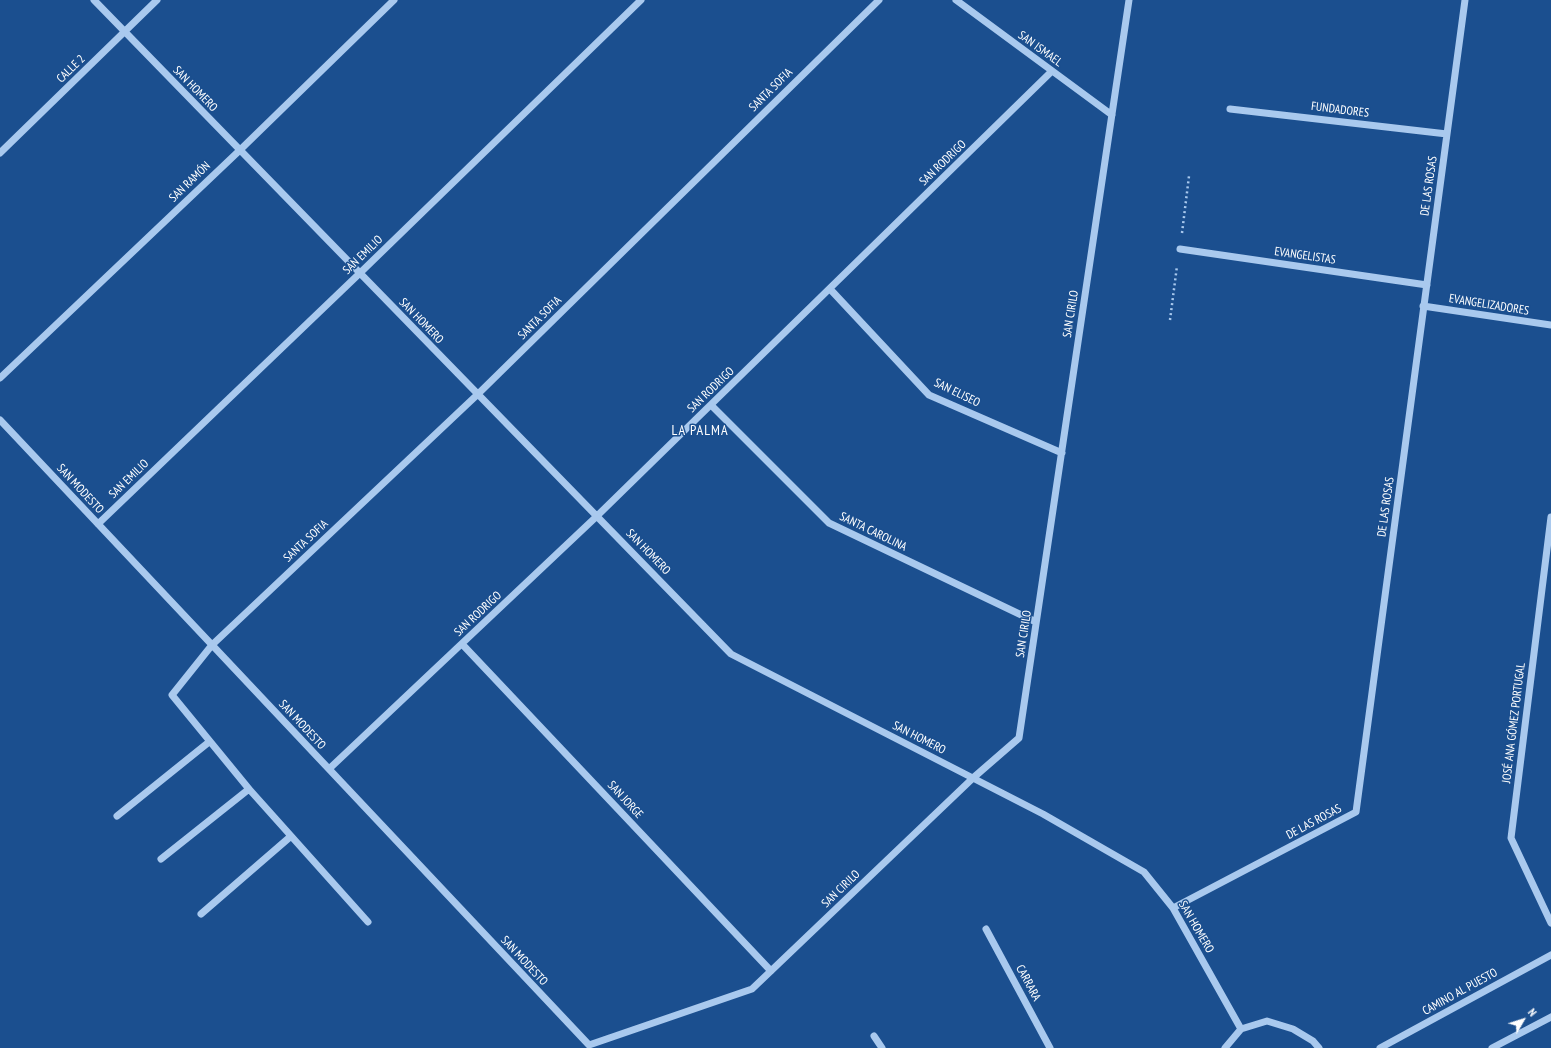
<!DOCTYPE html>
<html>
<head>
<meta charset="utf-8">
<style>
	body { margin:0 }
	#map { position:relative; width:1551px; height:1048px; overflow:hidden; background:#1b4f8f; font-family:"PT Sans Narrow",sans-serif }
	canvas { display:block }
	.north { position:absolute; left:1503px; top:1000px; width:40px; height:40px; -webkit-text-stroke:3px #1b4f8f; paint-order:stroke; rotate:51deg; font-size:11px; font-weight:700; line-height:16px; text-align:center; color:#fff }
	.north::after { content:''; display:block; margin:auto; width:14px; height:18px; background:#fff; clip-path:polygon(50% 0,100% 100%,50% 72%,0 100%) }
</style>
</head>
<body>
<div id="map">
<canvas width="1551" height="1048"></canvas>
<div class="north">N</div>
</div>
<script>
const g = document.querySelector('canvas').getContext('2d');
g.lineJoin = 'round';
function trace(path, color, width, dash) {
  g.strokeStyle = color;
  g.lineWidth = width;
  g.lineCap = dash ? 'butt' : 'round';
  g.setLineDash(dash || []);
  g.stroke(path);
}
function write(font, color, halo, rows, align = 'center') {
  g.font = font + ' "PT Sans Narrow",sans-serif';
  g.lineWidth = 3;
  g.setLineDash([]);
  g.textBaseline = 'middle';
  g.strokeStyle = halo;
  g.fillStyle = color;
  for (const [text, x, y, turn = 0] of rows) {
    g.save();
    g.translate(x, y);
    g.rotate((+turn || 0) * Math.PI / 180);
    g.textAlign = isNaN(turn) ? turn : align;
    if (halo) g.strokeText(text, 0, 0);
    g.fillText(text, 0, 0);
    g.restore();
  }
}
trace(new Path2D(`
	M1182,233L1189,176
	M1170,320L1177,266`), '#a9c9ee', 2.5, [2, 3]);
trace(new Path2D(`
	M94,0L731,654L1043,814L1144,872L1173,908L1241,1029
	M956,0L1112,115
	M1230,109L1447,134
	M0,153L157,0
	M1180,249L1427,285
	M830,289L929,395L1062,453
	M1423,306L1551,325
	M0,378L240,150L394,0
	M711,405L829,523L1036,622
	M0,420L589,1045L752,989L973,778L1019,738L1129,0
	M1551,517L1511,838L1551,923
	M98,524L360,273L641,0
	M462,644L771,971
	M329,769L597,516L1052,71
	M117,816L209,742
	M161,859L249,789
	M1173,908L1356,812L1465,0
	M201,914L290,837
	M368,922L249,789L172,695L212,645L478,394L879,0
	M986,929L1050,1048
	M874,1036L882,1048
	M1225,1048L1241,1029L1267,1021L1293,1029L1313,1041L1319,1048
	M1380,1048L1551,955
	M1492,1048L1551,1017`), '#a9c9ee', 7);
write('12px', '#fff', '#1b4f8f', [
	["SAN ISMAEL",1040,49,36],
	["CALLE 2",71,69,-44],
	["SAN HOMERO",195,89,46],
	["SANTA SOFIA",771,90,-45],
	["FUNDADORES",1340,110,7],
	["SAN RODRIGO",943,163,-44],
	["SAN RAMÓN",190,182,-44],
	["DE LAS ROSAS",1429,186,-82],
	["SAN EMILIO",363,255,-44],
	["EVANGELISTAS",1305,256,8],
	["EVANGELIZADORES",1489,305,9],
	["SAN CIRILO",1071,314,-81],
	["SANTA SOFIA",540,318,-45],
	["SAN HOMERO",421,321,46],
	["SAN RODRIGO",711,390,-44],
	["SAN ELISEO",957,393,26],
	["SAN EMILIO",129,479,-44],
	["SAN MODESTO",80,489,47],
	["DE LAS ROSAS",1386,507,-82],
	["SANTA CAROLINA",873,532,26],
	["SANTA SOFIA",306,541,-43],
	["SAN HOMERO",648,552,46],
	["SAN RODRIGO",478,614,-43],
	["SAN CIRILO",1024,634,-81],
	["JOSÉ ANA GÓMEZ PORTUGAL",1514,723,-83],
	["SAN MODESTO",302,725,47],
	["SAN HOMERO",919,738,27],
	["SAN JORGE",625,800,47],
	["DE LAS ROSAS",1314,822,-28],
	["SAN CIRILO",841,889,-44],
	["SAN HOMERO",1196,927,60],
	["SAN MODESTO",524,961,47],
	["CARRARA",1028,983,62],
	["CAMINO AL PUESTO",1460,992,-29]
]);
g.letterSpacing = '1px';
write('14px', '#fff', '#1b4f8f', [
	["LA PALMA",700,431]
]);
g.letterSpacing = '0px';
</script>
</body>
</html>
